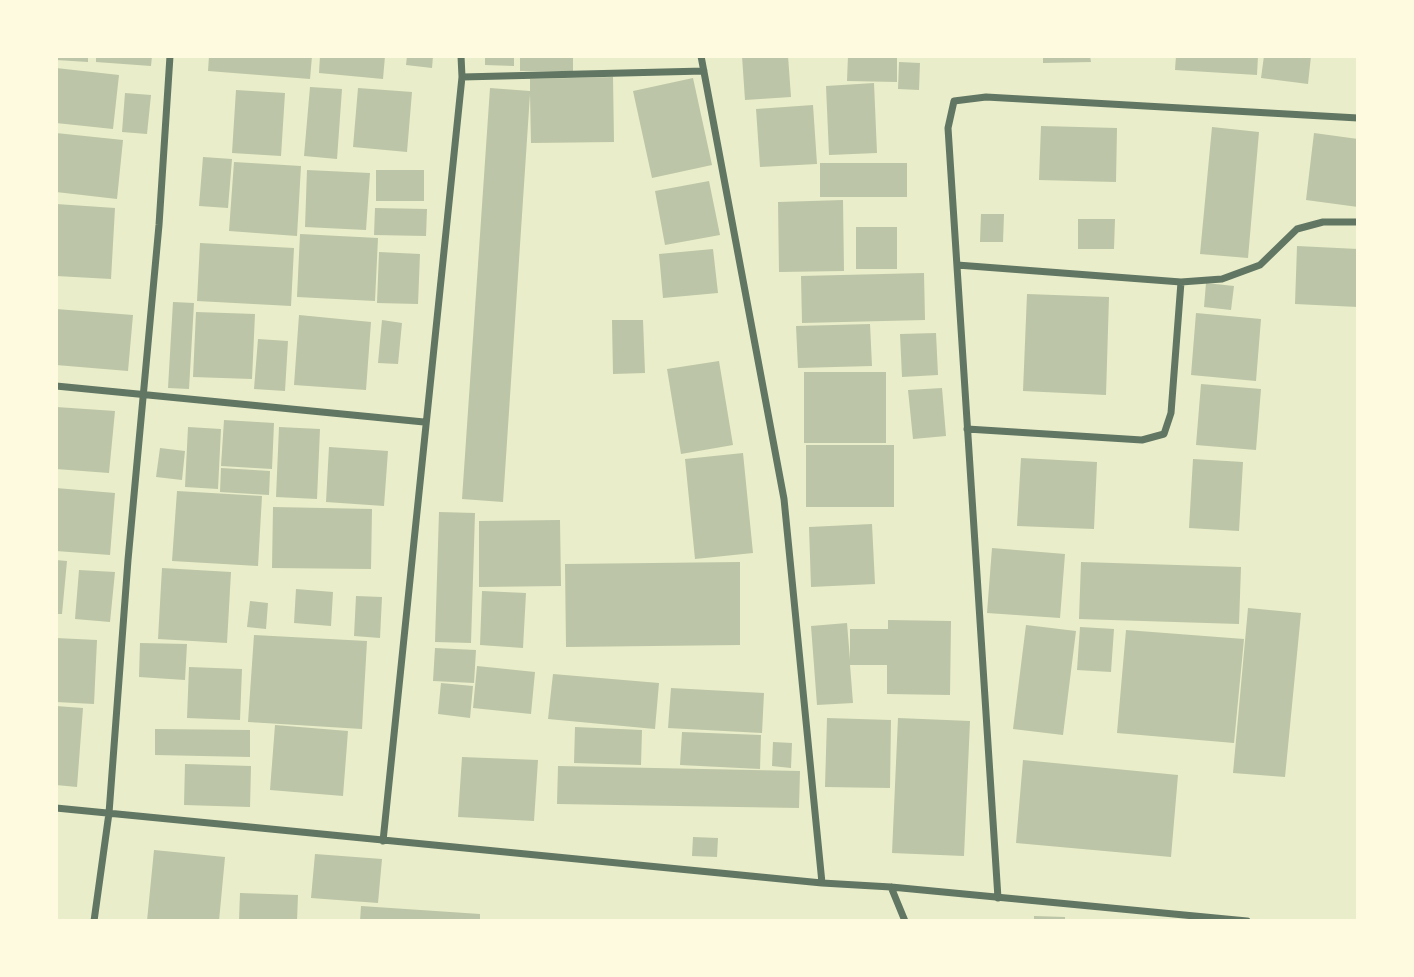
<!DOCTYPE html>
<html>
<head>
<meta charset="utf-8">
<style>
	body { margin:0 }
	#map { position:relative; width:1414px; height:977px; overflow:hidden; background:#e9edc9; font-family:Inter,sans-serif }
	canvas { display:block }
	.frame { position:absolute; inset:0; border:58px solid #fefae0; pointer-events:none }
</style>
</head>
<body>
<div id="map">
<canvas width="1414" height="977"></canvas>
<div class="frame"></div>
</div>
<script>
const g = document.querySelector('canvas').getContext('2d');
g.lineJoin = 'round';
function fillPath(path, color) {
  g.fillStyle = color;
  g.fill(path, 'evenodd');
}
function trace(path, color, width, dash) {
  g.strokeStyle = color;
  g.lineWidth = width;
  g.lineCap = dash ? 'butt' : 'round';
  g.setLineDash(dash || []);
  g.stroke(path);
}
fillPath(new Path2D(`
	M56,56H88V62L56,60Z
	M96,56H152L151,66L96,62Z
	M209,56H312L310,79L208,71Z
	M320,56H385L383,79L319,73Z
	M407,56H433L432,68L406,65Z
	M485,56H514V66L485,65Z
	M520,56H573V71H520Z
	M742,56H788L791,97L745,100Z
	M848,56H897V82L847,81Z
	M1043,56H1090L1091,62L1043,63Z
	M1176,56H1258L1257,75L1175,70Z
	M1264,56H1311L1308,84L1261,78Z
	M899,62L920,63L919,90L898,89Z
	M56,68L119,75L113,129L56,123Z
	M613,77L614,142L531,143L530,94L503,502L462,499L490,88L530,91V79Z
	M693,78L712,165L652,178L633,91Z
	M874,83L877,153L829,155L826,86Z
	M310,87L342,89L337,159L304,156Z
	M358,88L412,92L407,152L353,147Z
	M236,90L285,93L281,156L232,153Z
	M125,93L151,95L147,134L122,132Z
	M813,105L817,164L760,167L756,109Z
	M1041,126L1117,128L1116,182L1039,180Z
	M1212,127L1259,132L1248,258L1200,254Z
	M56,133L123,140L117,199L56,192Z
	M1314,133L1358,139V207L1306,200Z
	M203,157L232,159L228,208L199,206Z
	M234,162L301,166L297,236L229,231Z
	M820,163H907V197H820Z
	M307,170L370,173L366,230L305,227Z
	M376,170H424V201H376Z
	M709,181L720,235L665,245L655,191Z
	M843,200L844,271L779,272L778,202Z
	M56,204L115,208L111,279L56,276Z
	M375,208L427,209L426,236L374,235Z
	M981,214H1004L1003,242H980Z
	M1078,219H1115L1114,249H1078Z
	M856,227H897V269H856Z
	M300,234L378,238L375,301L297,297Z
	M200,243L294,248L291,306L197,301Z
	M1297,246L1358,249V307L1295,304Z
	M713,249L718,293L663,298L659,254Z
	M379,252L420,254L418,304L377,303Z
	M924,273L925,320L802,323L801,276Z
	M1206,283L1234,286L1231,310L1204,307Z
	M1027,294L1109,297L1106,395L1023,391Z
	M173,302L194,303L189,389L168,388Z
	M56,309L133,315L128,371L56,365Z
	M196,312L255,314L252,379L193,377Z
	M1196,313L1261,319L1256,381L1191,375Z
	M299,315L371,322L366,390L294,385Z
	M382,320L402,323L398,364L378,363Z
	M612,320H643L645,373L613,374Z
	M870,324L872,366L798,368L796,326Z
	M936,333L938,375L902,377L900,334Z
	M258,339L288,341L285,391L254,389Z
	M719,361L733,445L681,454L667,369Z
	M804,372H886V443H804Z
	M1201,384L1261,389L1256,450L1196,445Z
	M942,388L946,436L913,439L908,390Z
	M56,407L115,411L109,473L56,469Z
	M224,420L274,423L272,469L221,466Z
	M188,427L221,429L218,489L185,487Z
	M279,427L320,429L317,499L276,497Z
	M806,445H894V507H806Z
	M329,447L388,451L384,506L326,502Z
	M160,448L185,451L182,480L156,477Z
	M743,453L753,553L695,559L685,459Z
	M1021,458L1097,462L1094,529L1017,526Z
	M1193,459L1243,462L1239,531L1189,528Z
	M221,468L270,471L269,495L220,492Z
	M56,488L115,493L110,555L56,551Z
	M177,491L262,496L258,566L172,561Z
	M273,507L372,509L371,569L272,568Z
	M439,512L475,513L471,643L435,642Z
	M560,520L561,586L479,587V521Z
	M872,524L875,584L811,587L809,527Z
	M992,548L1065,554L1060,618L987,613Z
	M56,560L67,561L62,614H56Z
	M740,562V645L566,647L565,564Z
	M1081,562L1241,567L1239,624L1079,619Z
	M162,568L231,572L227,643L158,639Z
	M79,570L115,572L110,622L75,619Z
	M296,589L333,592L331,626L294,623Z
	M482,591L526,593L523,648L480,645Z
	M356,596L382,597L380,638L354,636Z
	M250,601L268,603L266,629L247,627Z
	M1248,608L1301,613L1285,777L1233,773Z
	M888,620L951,621L950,695L887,694V665H850L853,703L817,705L811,626L847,623L850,660V629H888Z
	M1026,625L1076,631L1063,735L1013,729Z
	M1080,627L1114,629L1111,672L1077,670Z
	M1126,630L1244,639L1234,743L1117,733Z
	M254,635L367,641L362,729L248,722Z
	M56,638L97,640L94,704L56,702Z
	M140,643L187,644L185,680L139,677Z
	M435,648L476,650L474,683L433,681Z
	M477,666L535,672L531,714L473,708Z
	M189,667L242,669L240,720L187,718Z
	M553,674L659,683L655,729L548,719Z
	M441,683L473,686L470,718L438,714Z
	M671,688L764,693L762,733L668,728Z
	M56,706L83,708L77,787L56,785Z
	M827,718L891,720L890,788L825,787Z
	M898,718L970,721L964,856L892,853Z
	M275,725L348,731L343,796L270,790Z
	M575,727L642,730L641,765L574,763Z
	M155,729L250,730V757L155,755Z
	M682,732L761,735L760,769L680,765Z
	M773,742L792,743L791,768L772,766Z
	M462,757L538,760L534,821L458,817Z
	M1023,760L1178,775L1171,857L1016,843Z
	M185,764L251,766L250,807L184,805Z
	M558,766L800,771L799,808L557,804Z
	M693,837L718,838L717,857L692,856Z
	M154,850L225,857L219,921H147Z
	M315,854L382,859L378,903L311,898Z
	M240,893L298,895L297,921H239Z
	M361,906L480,914V921H360Z
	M1034,916L1065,917V921H1034Z`), '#bcc5a7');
trace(new Path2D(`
	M701,56L784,499L822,883
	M462,77L704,71
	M957,265L1181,282L1222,279L1260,265L1297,229L1323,222H1358
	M56,386L424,422
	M967,429L1142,440L1164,434L1171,413L1181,282
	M56,808L822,883L891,887L1247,921
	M383,841L462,77L461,56
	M891,887L905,921
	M998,898L948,128L954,101L986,97L1358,118
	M94,921L109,813L128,560L159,225L170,56`), '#617663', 7);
</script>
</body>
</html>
